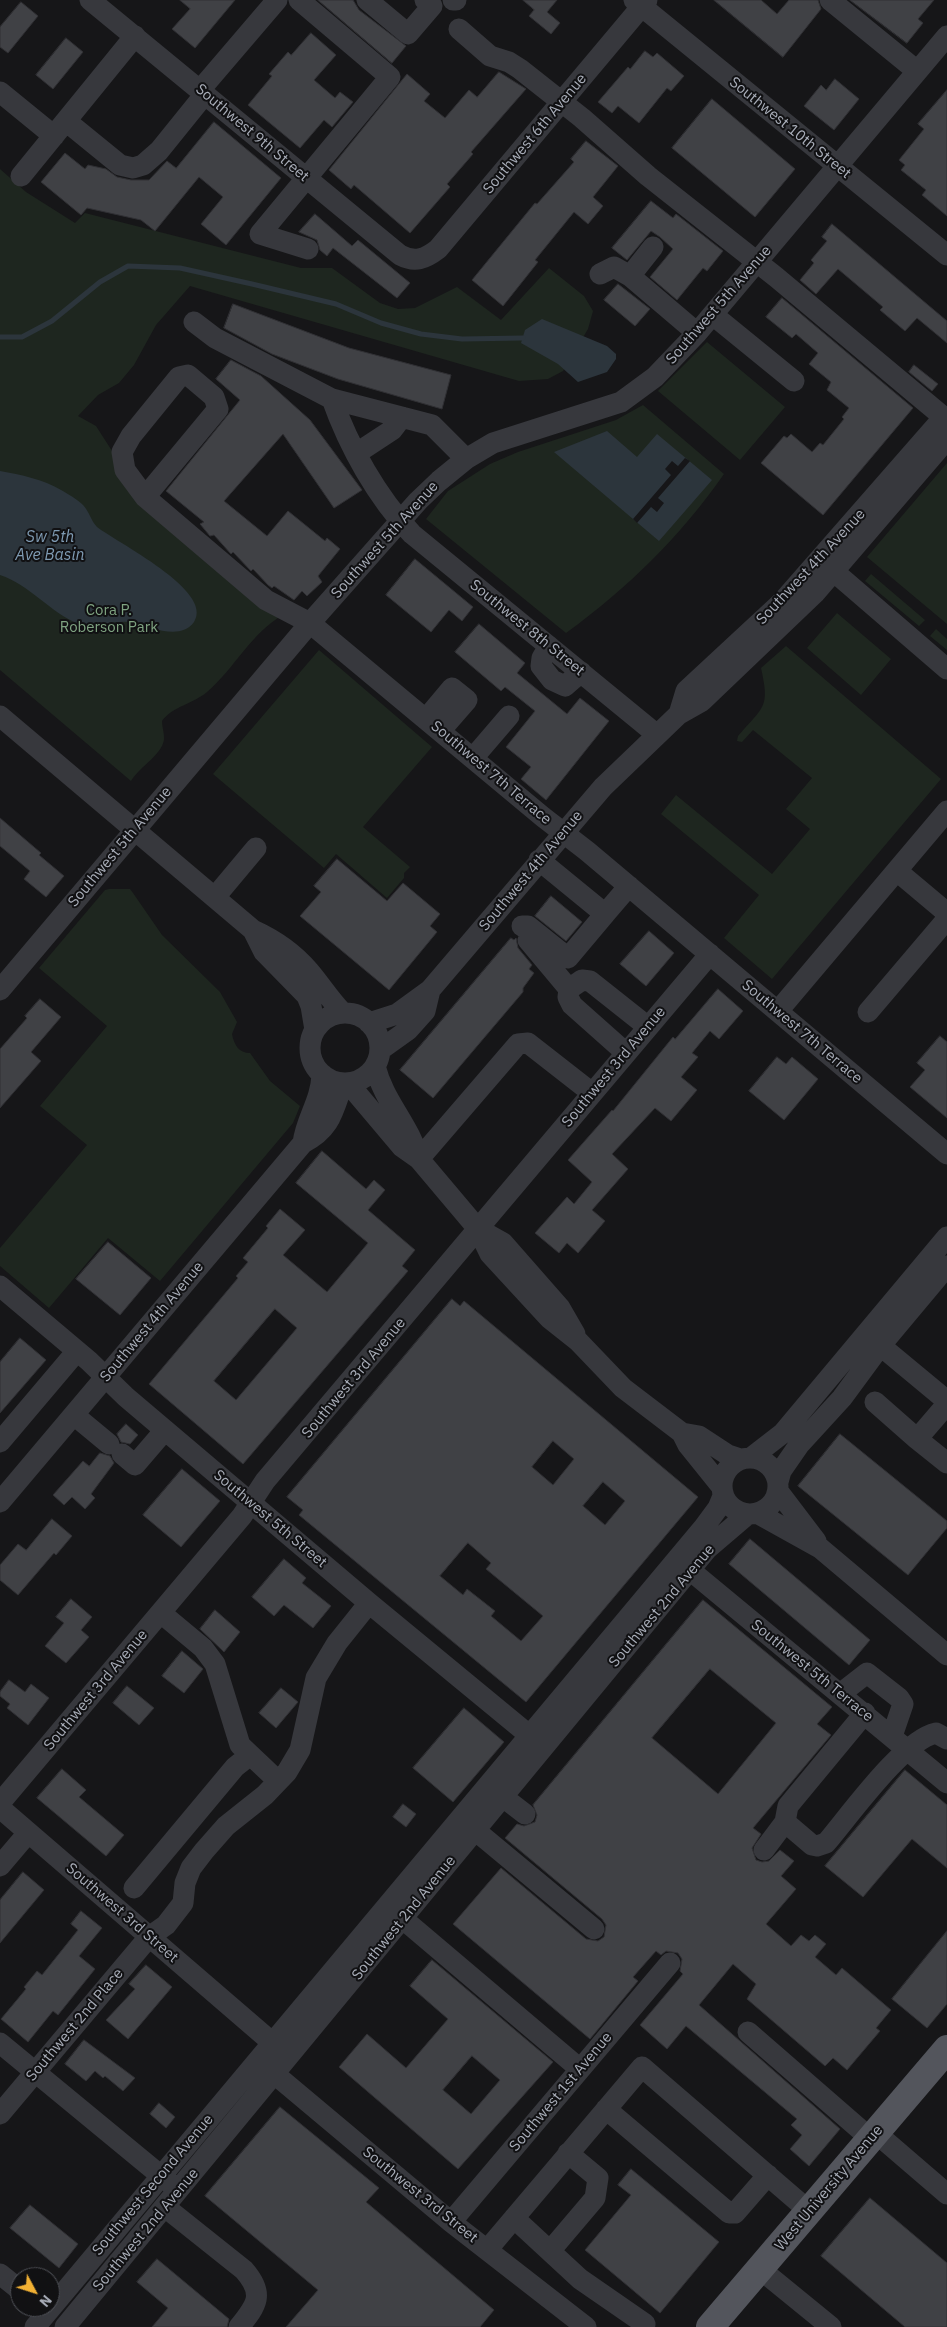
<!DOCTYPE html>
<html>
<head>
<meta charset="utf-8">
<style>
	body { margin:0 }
	#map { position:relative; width:947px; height:2327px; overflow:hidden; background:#161618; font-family:"IBM Plex Sans",sans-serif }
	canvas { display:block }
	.north { position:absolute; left:10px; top:2267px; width:50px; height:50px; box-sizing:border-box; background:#111113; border:1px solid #4d4f55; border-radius:50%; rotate:130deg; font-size:14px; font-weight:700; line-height:20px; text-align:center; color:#a8adb8 }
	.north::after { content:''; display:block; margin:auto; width:18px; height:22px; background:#f2b134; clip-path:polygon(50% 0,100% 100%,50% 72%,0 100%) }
</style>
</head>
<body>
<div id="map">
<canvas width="947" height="2327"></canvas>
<div class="north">N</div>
</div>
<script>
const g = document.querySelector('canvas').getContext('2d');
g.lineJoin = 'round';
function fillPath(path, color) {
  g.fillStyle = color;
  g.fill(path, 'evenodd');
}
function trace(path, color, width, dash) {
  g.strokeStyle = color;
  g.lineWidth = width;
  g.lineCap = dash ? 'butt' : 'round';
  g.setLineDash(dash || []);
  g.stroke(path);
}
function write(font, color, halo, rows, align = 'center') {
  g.font = font + ' "IBM Plex Sans",sans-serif';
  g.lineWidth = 4;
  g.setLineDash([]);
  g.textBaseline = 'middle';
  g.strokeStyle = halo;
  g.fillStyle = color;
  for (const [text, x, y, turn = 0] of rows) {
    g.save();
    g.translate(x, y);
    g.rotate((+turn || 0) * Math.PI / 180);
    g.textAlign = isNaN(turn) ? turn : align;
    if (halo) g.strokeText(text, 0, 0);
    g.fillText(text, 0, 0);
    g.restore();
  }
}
fillPath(new Path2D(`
	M0,169L26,192L75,223L85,213L301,268H332L380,303L398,309L415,308L457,287L501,320L549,268L584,296L593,311L588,329L563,371L548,379L519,381L190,286L156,325L134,365L119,383L98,395L78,416L96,426L114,454L283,615C251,633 235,668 207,692C193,704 173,706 162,721C162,727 164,732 164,737C165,753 140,766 131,781L0,670Z
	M707,342L785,407L740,460L658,391Z
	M643,405L724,474C681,536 627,589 566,633L426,519L448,491L490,464L518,452L616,420Z
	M947,463V624L867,557Z
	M871,574L925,620L919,626L865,581Z
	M837,613L891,659L861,695L807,648Z
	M936,629L947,639V650L930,636Z
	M786,646L941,779L772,979L724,938L759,895L661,814L676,795L772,874L810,829L786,809L812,778L753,730L742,742L737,741L738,736C764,706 770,708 761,668Z
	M319,650L432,747L363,827L410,867L404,873V878L387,898L336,854L324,868L213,774Z
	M109,889H130L133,893L162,935L220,992L237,1022L232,1034C234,1045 239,1053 250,1053L270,1081L300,1106L293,1123L160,1281L108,1238L49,1308L0,1266V1248L87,1145L40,1106L107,1026L39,968L105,890Z`), '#1e261f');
fillPath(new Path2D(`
	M542,319L607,346L616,354V359L607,372L578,382L558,364L521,343L525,330Z
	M607,431L637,457L657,434L712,480L659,541L554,452Z
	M0,471C21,475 43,479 61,490C68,494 77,499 83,505C89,511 91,521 97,527C116,542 215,591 194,622C181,641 150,627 133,623C115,618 94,630 77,623C51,613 30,585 0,575Z`), '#2c353c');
fillPath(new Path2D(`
	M685,458L690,461L658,498L664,503L657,512L651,507L637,523L633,519L671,475L665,469L672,461L678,466Z`), '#161618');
trace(new Path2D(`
	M0,337H22L52,321L100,282L128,266L180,268L252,284L336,304L381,323L421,334L462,339L523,338`), '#2c353c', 5);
const building = new Path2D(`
	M180,0H235L195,48L172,29L190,9Z
	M318,0H353L359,10L406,46L392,63Z
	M523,0H557L547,12L560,23L551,34L529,16L534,10Z
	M714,0H761L777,14L789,0H818L821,9L783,57Z
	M850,0H934L918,19L923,23L907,43Z
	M21,2L38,16L8,53L0,47V27Z
	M311,33L336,55L314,80L335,98L340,92L353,102L332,127L324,120L300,148L248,105L272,76L269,74L288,52L291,55Z
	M66,38L83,52L53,89L36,75Z
	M645,51L653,57L657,53L684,76L671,91L667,88L639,123L618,106L612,113L598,102L628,67L630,69Z
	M499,72L526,89L471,152L473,154L447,184L450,187L410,233L354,185L351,189L329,170L407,74L430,94L424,101L445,118L469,90L477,97Z
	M835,79L859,99L834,130L804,106L821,85L826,90Z
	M947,90V216L922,195L926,190L901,170L905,165L899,160L924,129L918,124Z
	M712,99L795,169L755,217L672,148Z
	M214,122L281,178L226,245L201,224L223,197L199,177L155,231L141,220L87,208L81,215L41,182L65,153L85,169L88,165L106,169L117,177L131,180H149L167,161L176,168Z
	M586,141L618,166L593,197L603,206L588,224L574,212L535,260L538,262L503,306L472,280L535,203L537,204L574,162L571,159Z
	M651,201L673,218L676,214L723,251L707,271L703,268L677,300L650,277L673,249L660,237L651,231L627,260L612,248Z
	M315,214L352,246L358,240L410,283L397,298L333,248L327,256L320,250L317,240L299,232Z
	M832,224L947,321V343L917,318L905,331L880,310L883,307L838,269L816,294L800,280L814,263L811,260L827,241L822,237Z
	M618,284L650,309L635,326L604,300Z
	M782,298L913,408L823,515L761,463L784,436L787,438L791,434L812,452L820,443L823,445L844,419L842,417L849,408L827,390L831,382L809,364L818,353L796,334L792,338L766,317Z
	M233,304L349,348L451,375L442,409L338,379L272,354L224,328Z
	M231,360L261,376L310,420L362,490L334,508L283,434L224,501L267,536L288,511L325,541L327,538L340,549L318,576L322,582L307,596L302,591L294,600L274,586L272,588L268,585L253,569L251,571L233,552L231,554L214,535L210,536L200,524L204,522L166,491L240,400L216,379Z
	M914,365L938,384L932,391L909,372Z
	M415,559L473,607L462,621L449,610L431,632L386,595Z
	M479,624L525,663L517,673L567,714L580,698L609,721L546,800L521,779L531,767L506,747L535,711L505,687L501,691L455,652Z
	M0,818L41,853L39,855L64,876L46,897L24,879L30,871L0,846Z
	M337,859L387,901L403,883L440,914L430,926L437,932L389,990L300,916L321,892L314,886Z
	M551,896L582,922L566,941L535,916Z
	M649,931L674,953L646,986L620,964Z
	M511,938L514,940L516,938L518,948L532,965L529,969L534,973L523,988V992L433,1098L400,1070Z
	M718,989L743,1011L719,1039L710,1031L692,1053L698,1057L681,1077L697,1090L671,1121L655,1108L612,1154L628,1169L592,1210L605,1221L578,1253L567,1243L559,1253L535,1233L567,1197L574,1204L592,1182L568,1160L612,1110L613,1111L673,1037L675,1039Z
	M40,999L61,1017L31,1052L41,1061L0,1108V1049L27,1018L25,1016Z
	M940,1036L947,1042V1118L910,1087L925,1070L917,1063Z
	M777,1057L786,1064L792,1057L818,1079L784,1120L749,1091Z
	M322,1151L366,1189L374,1180L385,1190L368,1210L415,1250L402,1266L408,1271L243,1464L149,1384L238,1278L236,1276L248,1262L243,1258L268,1228L266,1226L280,1209L305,1230L283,1255L327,1292L368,1243L296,1183ZM275,1309L297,1328L236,1400L214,1381Z
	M108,1242L151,1278L120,1315L76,1279Z
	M452,1299L460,1306L464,1301L698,1497L526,1702L299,1515L303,1510L287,1497ZM553,1441L574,1459L553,1485L532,1467ZM603,1482L625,1501L605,1525L583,1506ZM468,1543L491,1563L486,1569L543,1616L521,1641L491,1616L495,1611L467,1589L463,1595L440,1576Z
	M20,1338L46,1360L0,1413V1362Z
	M126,1424L138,1435L130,1444L121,1442L117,1434Z
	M840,1434L947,1521V1528L908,1575L798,1486Z
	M100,1453L110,1456L114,1463L91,1494L95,1498L85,1509L72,1497L64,1505L53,1495L83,1461L89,1466Z
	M182,1469L220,1501L181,1547L143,1515Z
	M52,1519L72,1536L56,1555L54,1553L18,1595L0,1580V1565L18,1544L26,1550Z
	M750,1539L870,1640L849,1665L729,1564Z
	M284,1559L306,1578L302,1583L331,1606L313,1628L284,1605L274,1616L252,1597Z
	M71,1599L92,1617L81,1630L89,1637L66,1663L45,1646L64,1623L56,1617Z
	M703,1600L832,1707L817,1724L831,1735L753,1828L761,1834L752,1848L756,1860L762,1862L769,1861L780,1850L794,1861L781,1876L796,1889L766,1924L791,1946L801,1935L809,1941L815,1935L826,1944L815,1957L836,1975L842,1968L891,2010L876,2028L880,2031L847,2070L833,2058L825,2066L747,1999L756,1984L733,1964L699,2005L840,2129L809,2166L790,2149L802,2135L791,2125L797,2119L686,2026L667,2049L640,2025L683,1974L680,1971L682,1959L678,1953L666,1951L661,1955L656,1951L633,1977L638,1981L590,2039L453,1924L501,1868L586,1939L598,1941L604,1937L606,1925L602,1919L505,1838L517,1824L524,1826L535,1822L537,1815L533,1805ZM710,1669L776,1723L718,1794L652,1738Z
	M215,1610L240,1632L224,1652L200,1629Z
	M182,1651L203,1669L184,1693L162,1676Z
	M9,1680L25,1692L31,1684L49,1698L28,1725L7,1708L10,1704L0,1696V1692Z
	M127,1686L154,1708L139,1725L113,1703Z
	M281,1688L298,1702L276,1728L259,1713Z
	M464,1708L504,1742L453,1802L413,1768Z
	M62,1769L86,1790L79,1797L124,1835L106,1856L37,1798Z
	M905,1770L947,1805V1868L912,1839L863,1897L825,1866Z
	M403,1804L416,1814L406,1827L393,1817Z
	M23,1872L44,1890L0,1943V1900Z
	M81,1911L102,1928L79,1956L95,1969L58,2015L53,2011L28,2042L1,2019L26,1989L24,1987L37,1971L42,1975L78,1930L71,1924Z
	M947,1931V2004L927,2028L892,1999Z
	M432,1960L553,2062L458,2169L339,2067L367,2034L406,2068L448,2019L410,1986ZM472,2056L500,2080L471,2114L443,2090Z
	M146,1965L172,1987L128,2039L106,2020L135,1989L129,1984Z
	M84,2040L135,2078L123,2091L105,2076L103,2078L95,2071L86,2081L65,2064Z
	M159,2103L175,2117L166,2128L150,2114Z
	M280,2107L379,2188L366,2202L494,2310L480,2327H286L318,2290L205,2196Z
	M631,2169L719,2242L660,2313L585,2250L631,2195L618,2185Z
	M870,2198L947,2263V2327H905L821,2256Z
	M30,2205L78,2244L59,2268L10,2228Z
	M157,2259L229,2319L227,2327H152L168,2308L137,2282Z`);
fillPath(building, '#404145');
trace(building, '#303034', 1);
trace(new Path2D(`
	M90,0L400,255C415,263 425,259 438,249L647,0
	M299,0L390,77L260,234L308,249
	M367,0L408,34L432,6L425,0
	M453,0H456
	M634,0L947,255
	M830,0L917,71
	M459,29L490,56L509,62L520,69L582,118L648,176L776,277L947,420
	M200,90L277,0
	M0,92L54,136
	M66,121L120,165L133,168L143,165L159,151L205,94
	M21,176L135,36
	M600,274L614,267L630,276L697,333
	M630,276L653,247
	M713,315L794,381
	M194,322L215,338L332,399
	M357,453L392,430L402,417
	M466,459L432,425L332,399C349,447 377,497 412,534L656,734
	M145,497L218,409L214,397L188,375L179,377L131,436L122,452L125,470L145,497L266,600L310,623L543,817L587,851L947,1154
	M824,563L947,669
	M549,646L542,658L541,666L552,680L565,686L581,672
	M679,714L686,691L783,601L937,425L947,421
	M0,716L253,930C275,940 293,952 309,971C321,985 330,1000 343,1013
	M426,719L452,688L467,700L440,731
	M473,758L509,716
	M539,860L605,914L629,886
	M897,871L947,913
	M215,897L256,848
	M522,926H528L568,958L605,914
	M253,930L264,952L307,996L311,1006L315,1030
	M528,940L569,989
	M0,990L310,623L418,501L439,481L466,459L493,443L621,402L655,377L697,333L947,36
	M778,1011L947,811
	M868,1012L947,919
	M310 1048a35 35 0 1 1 70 0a35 35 0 1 1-70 0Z
	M369,1023L397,1014L430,990L603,787L679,714L702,701L815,593L947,439
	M380,1050L408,1030L425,1011L430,990
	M626,1053L572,1005L568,997L569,989L582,980L590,981L648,1027
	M375,1066C384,1102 409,1124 419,1159
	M348,1083L402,1147L419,1159L478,1229L490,1254L549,1318L578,1341L623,1388L682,1433L699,1436L728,1455L740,1459
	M303,1143C306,1118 321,1102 322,1074
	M419,1159L518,1044L528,1043L592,1093
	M478,1229L503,1243L560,1308L575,1334
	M0,1286L89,1361L126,1397L369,1603L540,1744
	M870,1337L947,1401
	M875,1402L917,1439L947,1404
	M74,1415L109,1444
	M682,1433L688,1445L721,1486
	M917,1439L947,1463
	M0,1442L77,1351
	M122,1454L135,1465L165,1430
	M752,1457L783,1433L947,1237
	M722 1486a28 28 0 1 1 56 0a28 28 0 1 1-56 0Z
	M778,1482L781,1471L799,1445L842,1398L881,1345L947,1266
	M778,1491L816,1541
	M0,1502L303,1143C331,1129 333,1111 343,1083
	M757,1513L820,1548L947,1655
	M679,1561L947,1783
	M161,1613L203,1648L215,1664L240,1745L278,1781
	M840,1694L867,1673L899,1698L903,1704L892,1736
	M865,1713L788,1806L785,1822L812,1845L817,1846L826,1843C850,1815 903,1740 936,1733L947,1739
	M503,1797L525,1814
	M0,1803L242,1516L265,1481L710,954
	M0,1808L282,2051
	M476,1831L594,1929
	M764,1850L785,1822
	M0,1866L28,1833
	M134,1888L235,1767L249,1756
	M403,1919L580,2069
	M748,2032L871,2139
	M0,2043L171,2184
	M265,2066L451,2222L586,2327
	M606,2109L729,2213H735L768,2175
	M0,2114L149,1937L166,1925L183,1903L185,1883L191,1868L204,1851L226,1826L265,1795L287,1772L300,1750L316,1678L337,1643L369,1603
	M876,2133L947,2194
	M165,2207L244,2270C265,2294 257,2305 239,2327
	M514,2218L580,2279L645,2324
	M451,2222L670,1963
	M487,2250L642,2067L809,2211
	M550,2251L595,2198L598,2178L568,2153
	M760,2269L831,2327
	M0,2274L20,2290
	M35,2327L704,1527L718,1508L723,1496
	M65,2327L707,1549L748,1514`), '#37383d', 21);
trace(new Path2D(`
	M710,2327L947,2049`), '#53555c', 28);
write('15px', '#a8adb8', '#111113', [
	["Southwest 10th Street",790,128,39],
	["Southwest 9th Street",252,133,40],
	["Southwest 6th Avenue",535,134,-50],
	["Southwest 5th Avenue",719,305,-49],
	["Southwest 5th Avenue",385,540,-48],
	["Southwest 4th Avenue",811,567,-47],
	["Southwest 8th Street",527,628,39],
	["Southwest 7th Terrace",491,773,40],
	["Southwest 5th Avenue",120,847,-50],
	["Southwest 4th Avenue",531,871,-50],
	["Southwest 7th Terrace",802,1032,40],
	["Southwest 3rd Avenue",614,1067,-50],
	["Southwest 4th Avenue",152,1322,-50],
	["Southwest 3rd Avenue",354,1378,-50],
	["Southwest 5th Street",270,1519,40],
	["Southwest 2nd Avenue",662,1606,-50],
	["Southwest 5th Terrace",812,1671,39],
	["Southwest 3rd Avenue",96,1690,-50],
	["Southwest 3rd Street",122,1913,41],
	["Southwest 2nd Avenue",404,1918,-51],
	["Southwest 2nd Place",75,2025,-50],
	["Southwest 1st Avenue",561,2092,-50],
	["Southwest Second Avenue",153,2185,-50],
	["West University Avenue",829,2188,-50],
	["Southwest 3rd Street",420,2195,39],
	["Southwest 2nd Avenue",146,2230,-50]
]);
write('15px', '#7fa381', '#111113', [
	["Cora P.",109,611],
	["Roberson Park",109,628]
]);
write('italic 16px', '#7f9bb3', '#111113', [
	["Sw 5th",50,537],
	["Ave Basin",50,555]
]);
</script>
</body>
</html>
